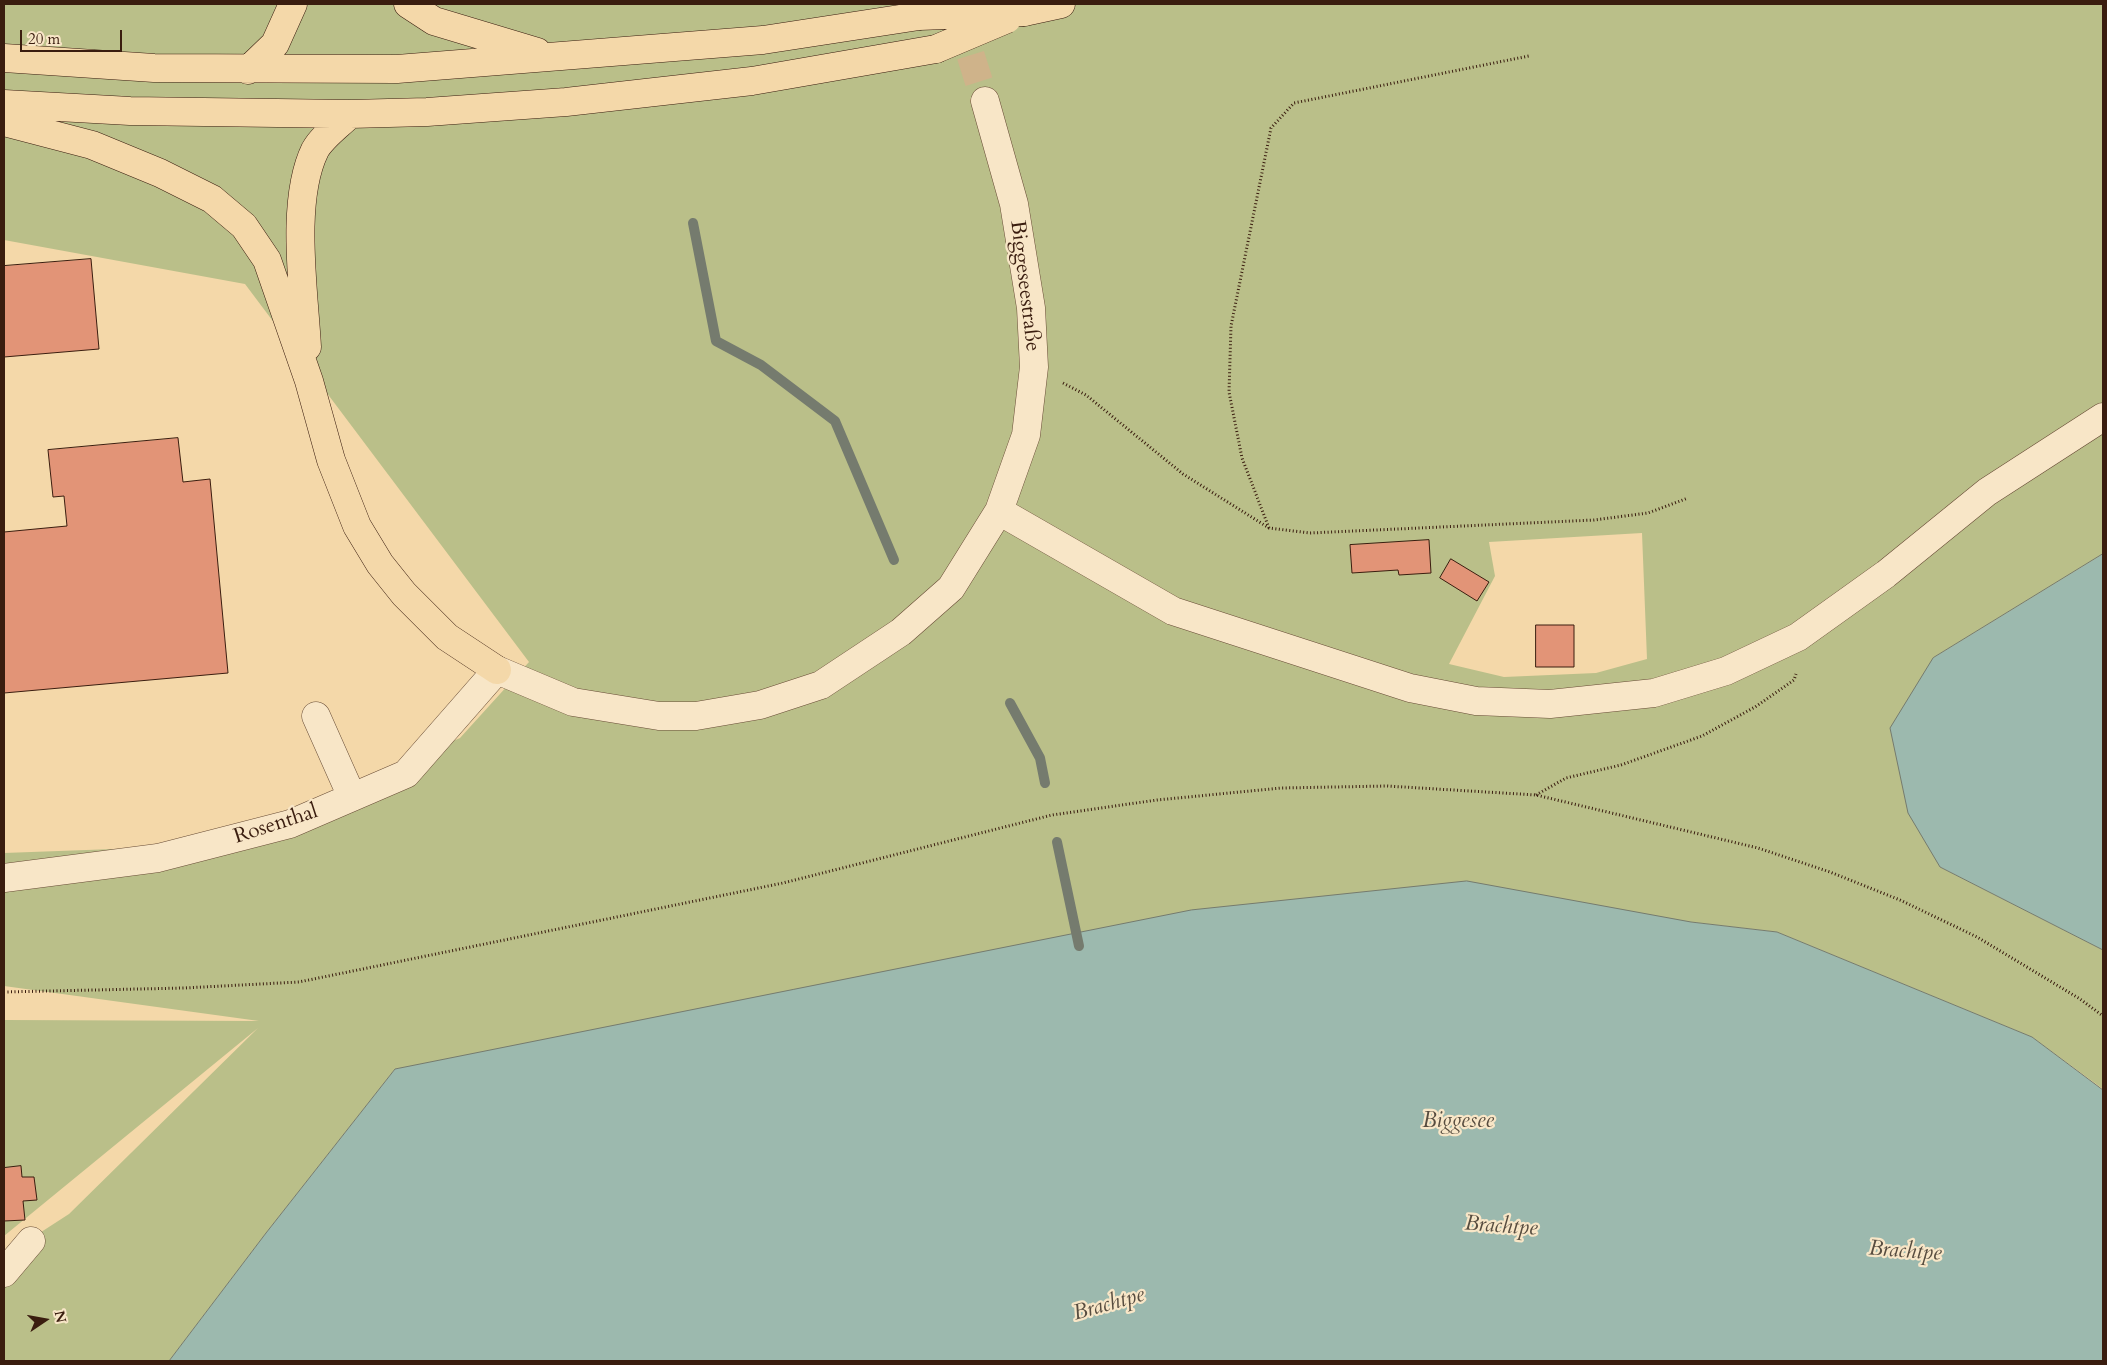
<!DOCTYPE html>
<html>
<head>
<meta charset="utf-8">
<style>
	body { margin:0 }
	#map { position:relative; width:2107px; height:1365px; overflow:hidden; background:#f4d8a9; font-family:Cardo,serif }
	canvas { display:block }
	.frame { position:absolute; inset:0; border:5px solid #3a1d0f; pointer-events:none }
	.north { position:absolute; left:20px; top:1295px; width:50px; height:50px; -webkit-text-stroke:4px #f8e6c7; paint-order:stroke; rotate:78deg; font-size:14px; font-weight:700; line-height:20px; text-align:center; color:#3a1d0f }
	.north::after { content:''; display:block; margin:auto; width:18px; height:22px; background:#3a1d0f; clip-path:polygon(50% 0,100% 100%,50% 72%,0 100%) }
	.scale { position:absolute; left:20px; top:30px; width:102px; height:22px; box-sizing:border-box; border:2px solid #3a1d0f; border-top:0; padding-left:6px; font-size:15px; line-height:18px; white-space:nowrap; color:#3a1d0f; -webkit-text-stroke:4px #f8e6c7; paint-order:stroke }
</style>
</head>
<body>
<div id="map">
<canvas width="2107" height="1365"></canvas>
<div class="frame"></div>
<div class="north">N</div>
<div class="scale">20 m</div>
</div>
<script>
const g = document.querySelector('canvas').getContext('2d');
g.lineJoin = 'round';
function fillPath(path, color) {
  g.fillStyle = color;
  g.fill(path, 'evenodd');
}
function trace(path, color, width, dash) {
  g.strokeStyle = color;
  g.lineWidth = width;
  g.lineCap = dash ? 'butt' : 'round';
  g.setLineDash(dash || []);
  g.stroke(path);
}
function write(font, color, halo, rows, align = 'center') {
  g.font = font + ' Cardo,serif';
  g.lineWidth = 4.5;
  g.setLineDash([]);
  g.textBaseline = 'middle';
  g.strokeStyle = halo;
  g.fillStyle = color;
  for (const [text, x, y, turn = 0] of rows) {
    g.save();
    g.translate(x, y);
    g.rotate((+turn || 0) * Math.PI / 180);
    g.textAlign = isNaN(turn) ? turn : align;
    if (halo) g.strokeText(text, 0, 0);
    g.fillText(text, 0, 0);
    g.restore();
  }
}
fillPath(new Path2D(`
	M4,4H2103V554L1933,658L1940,867L2103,950V1089L2032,1037L1777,932L1691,922L395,1069L266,1233L169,1361H4V1256L69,1214L258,1028L4,1236V1020L259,1021L4,986V853L196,846L344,788L460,738L529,662L245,284L4,240ZM1642,533L1647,659L1596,673L1504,677L1449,664L1495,576L1489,542Z`), '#babf89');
const water = new Path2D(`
	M2103,554V950L1940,867L1908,813L1890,728L1933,658Z
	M1467,881L1691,922L1777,932L2032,1037L2103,1090V1361H169L266,1233L395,1069L1191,910Z`);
fillPath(water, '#9cb9ae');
trace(water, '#757b6e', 1);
trace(new Path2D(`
	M693,223L716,341L761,365L835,421L894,560
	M1010,703L1040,758L1045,783
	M1057,842L1079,946`), '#757b6e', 10);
const building = new Path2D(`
	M91,259L99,349L4,357V266Z
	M178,438L183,482L210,479L228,673L4,693V532L67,526L64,496L53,497L48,450Z
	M1429,540L1431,573L1399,575L1398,570L1352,573L1350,545Z
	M1451,559L1489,582L1477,601L1440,578Z
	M1536,625H1574V667H1536Z
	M21,1166L22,1177H34L37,1200L23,1201L25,1220L4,1221V1168Z`);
fillPath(building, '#e29477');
trace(building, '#3a1d0f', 1);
trace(new Path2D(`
	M958,15L985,101`), '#cfb38a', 28, [28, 14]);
const minor = new Path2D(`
	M999,511L1173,611L1410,688L1476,701L1550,704L1654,693L1726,671L1798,637L1886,574L1987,492L2103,417
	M316,716L352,797
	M4,878L158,858L290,824L406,774L497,670L573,702L659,716H696L760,705L821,685L901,632L951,588L999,511L1026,435L1034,367L1031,308L1014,204L985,101
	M4,1273L31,1241`);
const major = new Path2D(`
	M408,4L434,21L537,52
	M1024,12L1061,4
	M4,58L154,68L397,69L763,40L919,16
	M248,70L275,44L293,4
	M4,104L130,111L350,114L427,112L566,102L752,81L936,49
	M4,122L92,145L160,173L212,199L244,226L267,260L309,381L331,460L357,526L380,564L404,594L447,637L497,670
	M307,347C304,291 290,201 315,150C322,137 339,125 350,114`);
trace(minor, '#684c36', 29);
trace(major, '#3a1d0f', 29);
trace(new Path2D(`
	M1063,383L1086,395L1183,474L1269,528L1310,533L1594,520L1648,513L1688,498
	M1269,528L1242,458L1229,392L1231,326L1271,128L1294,103L1529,56
	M1536,795L1566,778L1621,765L1702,736L1755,707L1794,680L1796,674
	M4,992L184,988L299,982L783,883L1052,815L1157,800L1281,788L1387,786L1536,795L1758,848L1830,872L1900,900L1977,937L2080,999L2103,1016`), '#3a1d0f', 3, [1, 2.5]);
trace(minor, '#f8e6c7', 28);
trace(major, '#f4d8a9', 28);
const majorBridge = new Path2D(`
	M919,16L1024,12
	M936,49L1007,19`);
trace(majorBridge, '#3a1d0f', 29, []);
trace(majorBridge, '#f4d8a9', 28);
write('21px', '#3a1d0f', '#f8e6c7', [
	["Biggeseestraße",1024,286,83],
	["Rosenthal",276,825,-18]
]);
write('italic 22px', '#574c3f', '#f8e6c7', [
	["Biggesee",1458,1122],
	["Brachtpe",1501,1227,4],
	["Brachtpe",1905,1252,4],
	["Brachtpe",1109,1305,-16]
]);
</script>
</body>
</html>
